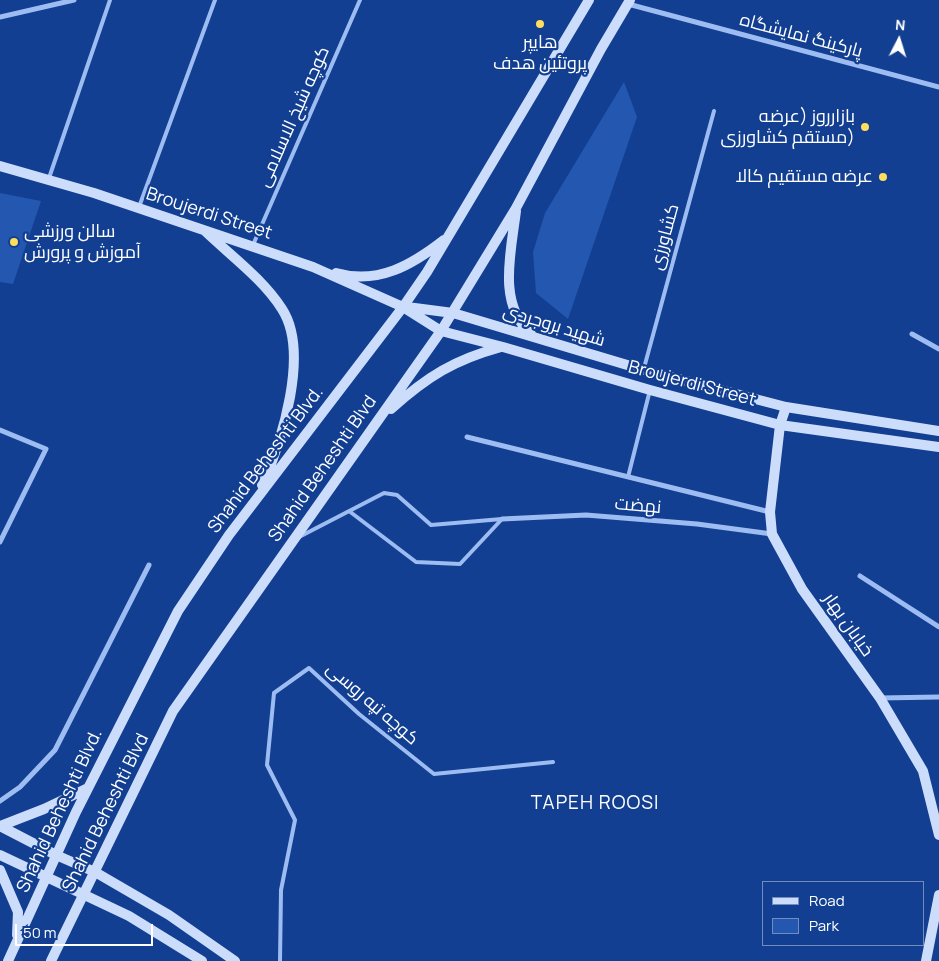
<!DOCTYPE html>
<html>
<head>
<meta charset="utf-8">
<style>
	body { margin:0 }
	#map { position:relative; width:939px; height:961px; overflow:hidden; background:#123f91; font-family:Manrope,sans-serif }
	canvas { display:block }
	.legend { position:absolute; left:762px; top:881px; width:162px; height:65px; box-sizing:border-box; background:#123f91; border:1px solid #718cbd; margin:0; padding:6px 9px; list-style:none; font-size:15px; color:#fff }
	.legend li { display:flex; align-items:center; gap:10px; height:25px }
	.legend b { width:25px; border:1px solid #718cbd }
	.north { position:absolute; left:874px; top:15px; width:50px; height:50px; -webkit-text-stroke:4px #123f91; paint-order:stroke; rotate:5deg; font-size:14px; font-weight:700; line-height:20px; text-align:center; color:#fff }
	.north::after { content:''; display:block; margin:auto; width:18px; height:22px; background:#fff; clip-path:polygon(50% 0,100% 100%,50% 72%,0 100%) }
	.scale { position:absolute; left:15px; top:924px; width:138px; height:22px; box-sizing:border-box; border:2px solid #fff; border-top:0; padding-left:6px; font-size:15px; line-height:18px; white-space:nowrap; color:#fff; -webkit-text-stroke:4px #123f91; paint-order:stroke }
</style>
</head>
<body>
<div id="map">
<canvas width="939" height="961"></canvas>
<ul class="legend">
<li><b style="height:6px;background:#ccddfc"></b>Road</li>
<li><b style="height:14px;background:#2357b0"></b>Park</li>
</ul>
<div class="north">N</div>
<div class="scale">50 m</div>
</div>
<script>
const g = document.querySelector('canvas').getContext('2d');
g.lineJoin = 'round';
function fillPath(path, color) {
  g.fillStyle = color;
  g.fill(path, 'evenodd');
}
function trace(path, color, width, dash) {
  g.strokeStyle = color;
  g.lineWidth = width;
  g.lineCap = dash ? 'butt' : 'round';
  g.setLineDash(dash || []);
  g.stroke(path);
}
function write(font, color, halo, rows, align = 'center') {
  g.font = font + ' Manrope,Cairo,sans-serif';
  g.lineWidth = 4.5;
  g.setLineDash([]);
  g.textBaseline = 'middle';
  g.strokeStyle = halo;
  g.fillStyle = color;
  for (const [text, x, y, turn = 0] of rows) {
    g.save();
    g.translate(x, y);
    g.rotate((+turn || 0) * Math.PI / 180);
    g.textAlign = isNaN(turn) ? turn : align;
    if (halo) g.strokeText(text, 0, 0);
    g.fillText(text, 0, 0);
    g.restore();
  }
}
fillPath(new Path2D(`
	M624,82L637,117L568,319L536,293L533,252L545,213Z
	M0,193L41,201L13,284L0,282Z`), '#2357b0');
trace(new Path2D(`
	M49,178L110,0
	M139,207L215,0
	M253,245L360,0
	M644,368L714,111
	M628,477L650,390
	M349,511L416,562L460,564L502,519
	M299,537L384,493L397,495L431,525L502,519
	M280,961L281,890L295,820L267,765L274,693L309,668L359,714L434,774L553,762`), '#9dbdf2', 4);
trace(new Path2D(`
	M628,4L939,87
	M0,17L74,0
	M912,334L939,349
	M0,430L46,449L0,542
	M467,437L770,512
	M502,519L586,515L697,524L772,534
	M860,576L939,627
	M880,698L939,697
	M0,801L20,787L55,750L149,565`), '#9dbdf2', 5);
trace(new Path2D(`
	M0,166L94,193L313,267L403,307L441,331L503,347L650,390L780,425L939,447
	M516,211C511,252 497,304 531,334
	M205,231C231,256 263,279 282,309C310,352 282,442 262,485
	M336,273C378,285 412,265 444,240
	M407,307L453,313L644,370L786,407L939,431
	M786,407L780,425L770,512L772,534L802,589L880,698L923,771L939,835
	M391,409C428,376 454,360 501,347
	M0,826L56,855L95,872L169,915L235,961
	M0,826L44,809L88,788
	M0,855L129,916L202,961
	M0,870L18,912L17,935
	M8,961L76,812L178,611L229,535L403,307L427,272L589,0
	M51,961L173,711L441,331L516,208L601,49L630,0
	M926,961L939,895`), '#ccddfc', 10);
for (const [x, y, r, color] of [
	[540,24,5,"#ffdd5e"],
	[865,127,5,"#ffdd5e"],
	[883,177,5,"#ffdd5e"],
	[14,242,5,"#ffdd5e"]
]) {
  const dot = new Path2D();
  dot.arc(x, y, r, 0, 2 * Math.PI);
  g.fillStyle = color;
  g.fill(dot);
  trace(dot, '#123f91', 2);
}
write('18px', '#fff', '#123f91', [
	["پارکینگ نمایشگاه",801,36,15],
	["کوچه شیخ الاسلامی",294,117,-66],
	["Broujerdi Street",209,214,18],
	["کشاورزی",665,237,-75],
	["شهید بروجردی",554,326,17],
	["Broujerdi Street",692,384,15],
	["Shahid Beheshti Blvd.",266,460,-53],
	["Shahid Beheshti Blvd",323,469,-55],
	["نهضت",638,506,5],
	["خیابان بهار",848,625,55],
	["کوچه تپه روسی",372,704,41],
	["Shahid Beheshti Blvd.",60,811,-65],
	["Shahid Beheshti Blvd",106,813,-64]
]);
write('18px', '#fff', '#123f91', [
	["هایپر",540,43,"center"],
	["پروتئین هدف",540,64,"center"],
	["بازارروز (عرضه",855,117],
	["مستقم کشاورزی)",855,138],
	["عرضه مستقیم کالا",873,177],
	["سالن ورزشی",24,232,"left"],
	["آموزش و پرورش",24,253,"left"]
], 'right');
g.letterSpacing = '1px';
write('19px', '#fff', '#123f91', [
	["TAPEH ROOSI",595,804]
]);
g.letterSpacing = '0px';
</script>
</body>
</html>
